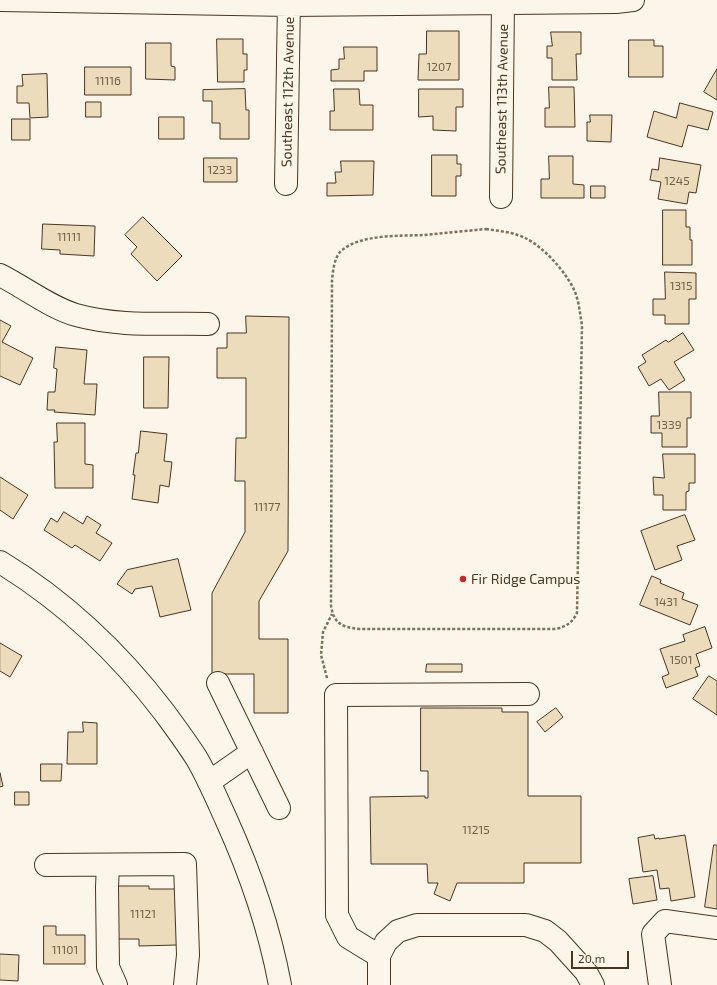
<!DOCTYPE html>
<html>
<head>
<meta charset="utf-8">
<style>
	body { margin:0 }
	#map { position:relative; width:717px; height:985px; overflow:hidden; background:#fbf6e9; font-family:"Exo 2",sans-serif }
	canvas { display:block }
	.scale { position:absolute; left:571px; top:951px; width:58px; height:18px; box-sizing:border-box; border:2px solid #4a3520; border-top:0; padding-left:5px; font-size:12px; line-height:14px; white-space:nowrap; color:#4a3520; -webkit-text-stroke:3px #fbf6e9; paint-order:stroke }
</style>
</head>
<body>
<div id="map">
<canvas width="717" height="985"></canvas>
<div class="scale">20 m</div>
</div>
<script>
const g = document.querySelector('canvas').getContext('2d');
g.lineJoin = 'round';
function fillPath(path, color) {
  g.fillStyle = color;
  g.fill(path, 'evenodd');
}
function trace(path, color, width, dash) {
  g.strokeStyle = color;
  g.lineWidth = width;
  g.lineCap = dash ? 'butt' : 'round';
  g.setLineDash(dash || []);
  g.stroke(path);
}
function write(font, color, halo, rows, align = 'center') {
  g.font = font + ' "Exo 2",sans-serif';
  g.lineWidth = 3;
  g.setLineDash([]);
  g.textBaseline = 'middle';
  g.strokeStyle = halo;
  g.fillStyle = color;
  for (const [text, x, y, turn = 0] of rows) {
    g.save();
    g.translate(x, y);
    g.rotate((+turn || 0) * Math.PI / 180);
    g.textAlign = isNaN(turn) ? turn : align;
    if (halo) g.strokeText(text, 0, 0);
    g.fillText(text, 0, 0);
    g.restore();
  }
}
const building = new Path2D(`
	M427,31H459V80H418L419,54H426Z
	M551,32H581V54H576L577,80H552V58H547V46H552Z
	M217,39H243V54H247V70H244V82H218Z
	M629,40H654V46H663V77H629Z
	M146,43H171V66L175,67V80L146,79Z
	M344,47H377V71H364V81H331V70L339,69V59H344Z
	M85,67H131V95H85Z
	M717,69V100L704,92Z
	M47,74L48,117L30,118L29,103H17V86H23L22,75Z
	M549,87H574L575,127H545V108H549Z
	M245,89L246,110H249V139H220V123H212V101H203V90Z
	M334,89H359L360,105H373V130H330V111H334Z
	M419,89H463V107H456V131L433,130V116L419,117Z
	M86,102H101V117H86Z
	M680,103L713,112L708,130L688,125L682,147L647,137L654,111L676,118Z
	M590,115H612L611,142L587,141V122H590Z
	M159,117H184V139H159Z
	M12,119H30V140H12Z
	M432,155H457V164H461V176H456V196H432Z
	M549,156H573V184L584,185V198H541V179H549Z
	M204,158H237V182H204Z
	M660,158L701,165L696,193L689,192L687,204L658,199L661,182L650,180L652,169L658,170Z
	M341,161H374L373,195L327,196V183H336L335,172H341Z
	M591,186H605V198H591Z
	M663,210H686V227H690V240H692V265H663Z
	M143,217L182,256L157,281L131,254L137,247L125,235Z
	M43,224L95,226L94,256L60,254V250L42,249Z
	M665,272L696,273V299H689V324H665V315H653V299H665Z
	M246,316L289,317L288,551L259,601V639H288V713H254V674H212V593L245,532V481H235L236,438H246V378H217V348H227V333H246Z
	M0,320L11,326L2,342L33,358L20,385L0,376Z
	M683,333L694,350L674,362L685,380L669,390L661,379L649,386L638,367L646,362L642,355L666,340L668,342Z
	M56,347L87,350L84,384H97L95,415L54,412L55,410H47L48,392H55L57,369L54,368Z
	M144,357H169L168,408H144Z
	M659,392H691V418H687V447H662V433H651V416H659Z
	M57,423H85V464L93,465V488H55L54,442H57Z
	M141,431L167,434L164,461L172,462L169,487L160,485L158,503L132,499L135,475H133L136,453H138Z
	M663,454H695V483H689V491L686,492V510H663V495H654L653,477L664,478Z
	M0,477L28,495L13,519L0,510Z
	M64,512L83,524L87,516L101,525L96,533L112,543L100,561L75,545L72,548L44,530L51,518L57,522Z
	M685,515L695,540L677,546L682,560L655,570L641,531Z
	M178,559L191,610L160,617L152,586L135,589L132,594L117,584L127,570Z
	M652,576L661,580L660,583L684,593L682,599L698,605L690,625L640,605Z
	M705,627L712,648L696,654L700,666L695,668L698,676L666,688L662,677L669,674L660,649L685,641L683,635Z
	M0,643L22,656L10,677L0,671Z
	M427,664H462V672H426Z
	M709,676L717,681V715L693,699Z
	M421,708H502V712H528V796H581V863H524V883H457L450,901L434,894L438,883H428L427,864H371L370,797L425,796V798H428V771H421Z
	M556,708L563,717L545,732L537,722Z
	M83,722L97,723V764H67L68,732H83Z
	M41,764H62L61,781H41Z
	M0,773L3,786L0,787Z
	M15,792H29V805H15Z
	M654,835L655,839L659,838V839L685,835L695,897L671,901L669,888L660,889L657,870L643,872L638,838Z
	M714,845H717V909L705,907Z
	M653,876L657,900L633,904L629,879Z
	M110,886H149V889H177V945L139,946V939H110Z
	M44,926H56V935H85V964H44Z
	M0,954L19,955L18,981L0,980Z`);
fillPath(building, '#ecdcbc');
trace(building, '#4a3520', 1);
const minor = new Path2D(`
	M0,0L289,5L616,2L633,0
	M286,184L289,0
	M501,197L503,0
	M0,275C24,287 51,308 76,315C119,327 164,323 208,324
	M218,683L279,808
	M209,782L252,752
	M46,865L185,864L188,955L185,985
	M108,865L107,887L108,967L116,985
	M379,956L348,937L337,915L336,695L528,694
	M379,985V956L386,942L398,931L417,925H526L545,931L558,941L586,972L593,985
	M660,985L653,934L665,921L717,928`);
const major = new Path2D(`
	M0,562C64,601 119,653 164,712C175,727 187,743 197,759C208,778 217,799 226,819C251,874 269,926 280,985`);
trace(minor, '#4a3520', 24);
trace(major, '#4a3520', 24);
trace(new Path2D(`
	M486,229C499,231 513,232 525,238C544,247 567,273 575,292C579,302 580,314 582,325L577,613C572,623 567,626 556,629H359C342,627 334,624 331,606L332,280C333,271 334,258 341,251C360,234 400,236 424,235C445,233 466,231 486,229Z
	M327,678L321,655L323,632L332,614`), '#7f6f5c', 2.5, [3, 2]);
trace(minor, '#fbf6e9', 22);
trace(major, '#fbf6e9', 22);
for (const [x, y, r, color] of [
	[463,579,4,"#c62828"]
]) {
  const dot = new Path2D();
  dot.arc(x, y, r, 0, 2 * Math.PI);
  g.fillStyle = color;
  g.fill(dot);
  trace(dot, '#fbf6e9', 1.5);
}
write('12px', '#725f47', null, [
	["1207",439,67],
	["11116",108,81],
	["1233",220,170],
	["1245",677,181],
	["11111",69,237],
	["1315",681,286],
	["1339",669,425],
	["11177",267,507],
	["1431",666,602],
	["1501",681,660],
	["11215",476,830],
	["11121",143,914],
	["11101",65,950]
]);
write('14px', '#4a3520', '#fbf6e9', [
	["Southeast 112th Avenue",288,92,-89],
	["Southeast 113th Avenue",502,99,-89]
]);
write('14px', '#4a3520', '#fbf6e9', [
	["Fir Ridge Campus",471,579]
], 'left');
</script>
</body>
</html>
